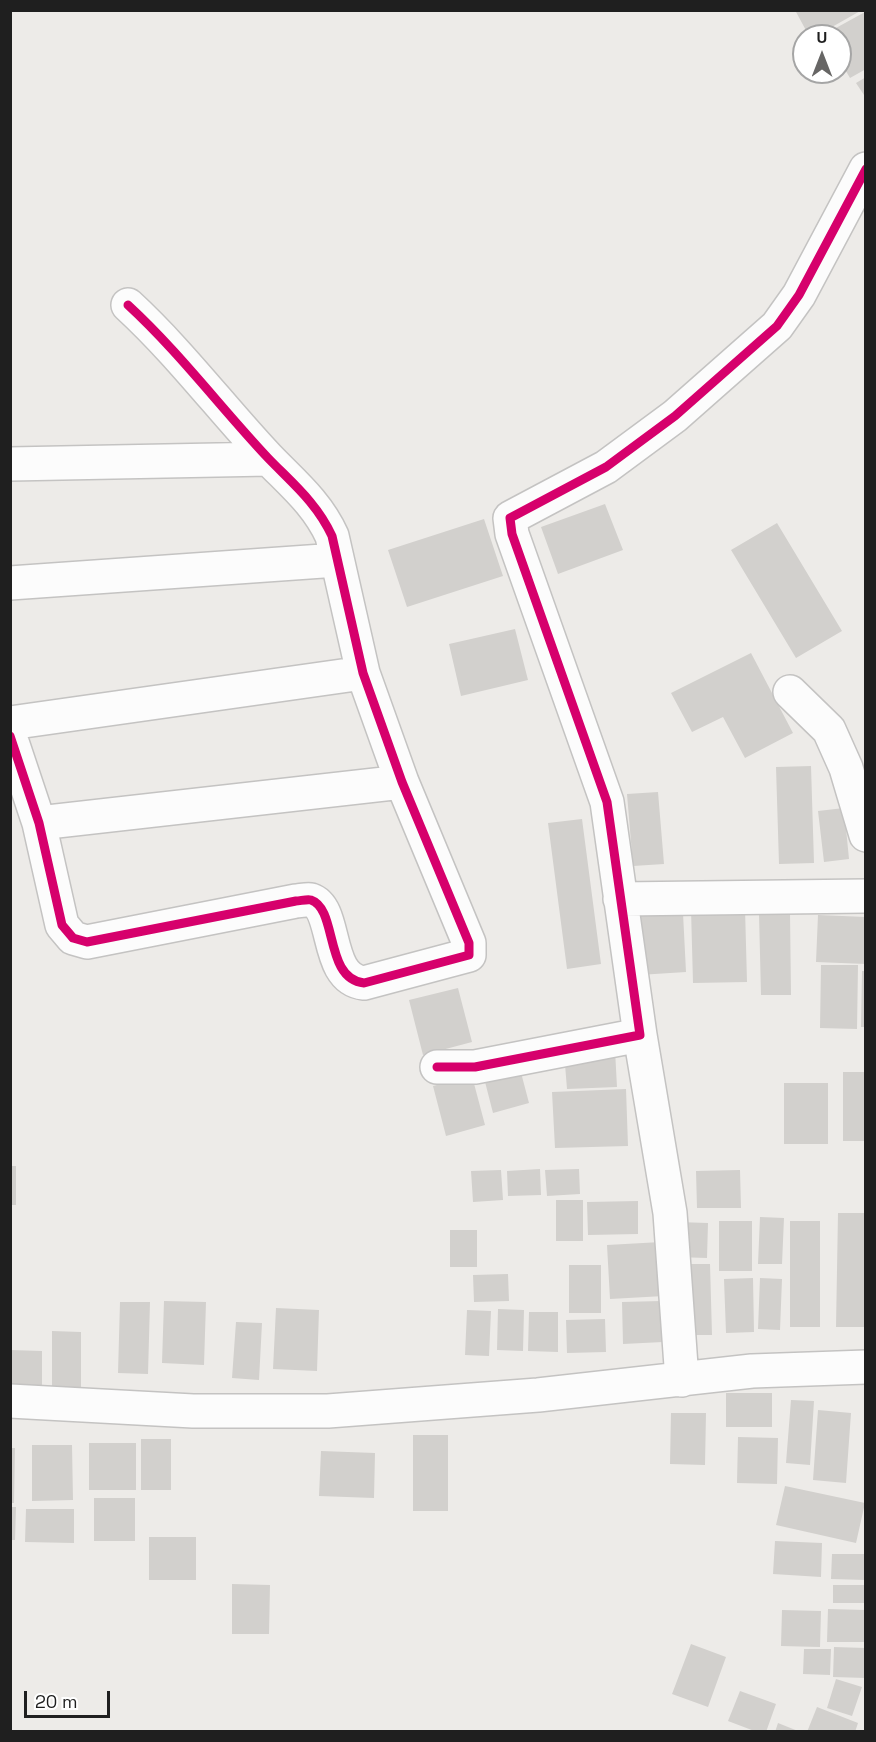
<!DOCTYPE html>
<html>
<head>
<meta charset="utf-8">
<style>
	body { margin:0 }
	#map { position:relative; width:876px; height:1742px; overflow:hidden; background:#edebe8; font-family:"Space Grotesk",sans-serif }
	canvas { display:block }
	.frame { position:absolute; inset:0; border:12px solid #1f1f1f; pointer-events:none }
	.north { position:absolute; left:792px; top:24px; width:60px; height:60px; box-sizing:border-box; background:#fff; border:2px solid #a5a5a5; border-radius:50%; rotate:0deg; font-size:16px; font-weight:700; line-height:24px; text-align:center; color:#1f1f1f }
	.north::after { content:''; display:block; margin:auto; width:21px; height:27px; background:#676665; clip-path:polygon(50% 0,100% 100%,50% 72%,0 100%) }
	.scale { position:absolute; left:24px; top:1691px; width:86px; height:27px; box-sizing:border-box; border:3px solid #1f1f1f; border-top:0; padding-left:8px; font-size:18px; line-height:21px; white-space:nowrap; color:#1f1f1f; -webkit-text-stroke:4px #fff; paint-order:stroke }
</style>
</head>
<body>
<div id="map">
<canvas width="876" height="1742"></canvas>
<div class="frame"></div>
<div class="north">U</div>
<div class="scale">20 m</div>
</div>
<script>
const g = document.querySelector('canvas').getContext('2d');
g.lineJoin = 'round';
function fillPath(path, color) {
  g.fillStyle = color;
  g.fill(path, 'evenodd');
}
function trace(path, color, width, dash) {
  g.strokeStyle = color;
  g.lineWidth = width;
  g.lineCap = dash ? 'butt' : 'round';
  g.setLineDash(dash || []);
  g.stroke(path);
}
fillPath(new Path2D(`
	M795,10H862L816,36H809Z
	M865,12L866,69L850,78L840,61V36L825,34Z
	M866,77V98L856,83Z
	M605,504L623,550L558,574L541,527Z
	M484,519L503,576L407,607L388,550Z
	M777,523L842,631L796,658L731,550Z
	M515,629L528,680L461,696L449,644Z
	M751,653L793,733L745,758L723,717L692,732L671,693Z
	M811,766L814,863L779,864L776,767Z
	M658,792L664,864L633,866L627,794Z
	M844,808L849,859L824,862L818,811Z
	M582,819L601,964L567,969L548,823Z
	M745,908L747,982L693,983L691,909Z
	M683,913L686,972L639,975L635,916Z
	M790,913L791,995H761L759,914Z
	M818,915L866,917V964L816,962Z
	M821,965H858L857,1029L820,1028Z
	M862,971H866V1027H861Z
	M458,988L472,1042L423,1055L409,1000Z
	M615,1050L617,1087L567,1089L564,1052Z
	M519,1065L529,1103L493,1113L483,1074Z
	M843,1072H866V1141H843Z
	M472,1076L485,1125L446,1136L433,1086Z
	M784,1083H828V1144H784Z
	M626,1089L628,1146L555,1148L552,1092Z
	M10,1166H16V1205H10Z
	M540,1169L541,1195L508,1196L507,1171Z
	M579,1169L580,1194L547,1196L545,1170Z
	M501,1170L503,1200L473,1202L471,1171Z
	M740,1170L741,1208H697L696,1171Z
	M556,1200H583V1241H556Z
	M638,1201V1234L588,1235L587,1202Z
	M838,1213H866V1327H836Z
	M760,1217L784,1218L782,1264H758Z
	M719,1221H752V1271H719Z
	M790,1221H820V1327H790Z
	M677,1222L708,1223L707,1258L676,1257Z
	M450,1230H477V1267H450Z
	M661,1242L664,1296L610,1299L607,1245Z
	M682,1264H710L712,1335H684Z
	M569,1265H601V1313H569Z
	M508,1274L509,1301L474,1302L473,1275Z
	M753,1278L754,1332L726,1333L724,1279Z
	M760,1278L782,1279L780,1330L758,1329Z
	M164,1301L206,1302L204,1365L162,1363Z
	M661,1301L663,1342L623,1344L622,1302Z
	M120,1302H150L148,1374L118,1373Z
	M276,1308L319,1310L317,1371L273,1369Z
	M498,1309L524,1310L523,1351L497,1350Z
	M467,1310L491,1311L489,1356L465,1355Z
	M529,1312H558V1352L528,1351Z
	M605,1319L606,1352L567,1353L566,1320Z
	M236,1322L262,1323L259,1380L232,1378Z
	M52,1331L81,1332V1389H52Z
	M10,1350L42,1351V1386L10,1385Z
	M726,1393H772V1427H726Z
	M791,1400L814,1401L810,1465L786,1463Z
	M818,1410L851,1413L846,1483L813,1480Z
	M671,1413H706L705,1465L670,1464Z
	M413,1435H448V1511H413Z
	M738,1437L778,1438L777,1484L737,1483Z
	M141,1439H171V1490H141Z
	M89,1443H136V1490H89Z
	M32,1445H72L73,1500L32,1501Z
	M10,1448H15L14,1503H10Z
	M321,1451L375,1453L374,1498L319,1496Z
	M785,1486L865,1503L856,1543L776,1525Z
	M94,1498H135V1541H94Z
	M10,1507H16L15,1540H10Z
	M26,1509H74V1543L25,1542Z
	M149,1537H196V1580H149Z
	M775,1541L822,1543L821,1577L773,1574Z
	M832,1554H866V1580L831,1579Z
	M232,1584L270,1585L269,1634H232Z
	M833,1585H866V1603H833Z
	M828,1609L866,1610V1642H827Z
	M782,1610L821,1611L820,1647L781,1646Z
	M691,1644L726,1657L708,1707L672,1694Z
	M834,1647L866,1648V1678L833,1677Z
	M804,1649H831L830,1675L803,1674Z
	M836,1679L862,1687L852,1716L827,1708Z
	M740,1691L776,1704L766,1732H757L728,1721Z
	M817,1707L858,1723L855,1732H807Z
	M778,1723L798,1731V1732H775Z`), '#d2d0cd');
const minor = new Path2D(`
	M10,464L269,459
	M10,583L337,560
	M790,692L829,730L846,768L866,835
	M10,723L363,673
	M10,736L39,823L62,925L73,938L87,942L296,901C300,901 307,899 311,900C338,909 324,979 364,983L469,955V943L402,782L363,673L332,536C317,503 292,483 268,458C221,408 179,352 128,305
	M39,823L402,782
	M620,899L866,896
	M640,1035L670,1213L682,1380
	M437,1067H475L640,1035L607,802L512,534L510,518L606,467L675,416L777,326L799,295L866,169
	M10,1401L193,1411H328L538,1395L752,1371L866,1367`);
trace(minor, '#c4c3c2', 36);
trace(minor, '#fcfcfc', 33);
trace(new Path2D(`
	M10,736L39,823L62,925L73,938L87,942L296,901C300,901 307,899 311,900C338,909 324,979 364,983L469,955V943L402,782L363,673L332,536C317,503 292,483 268,458C221,408 179,352 128,305
	M437,1067H475L640,1035L607,802L512,534L510,518L606,467L675,416L777,326L799,295L866,169`), '#d6006c', 9);
</script>
</body>
</html>
